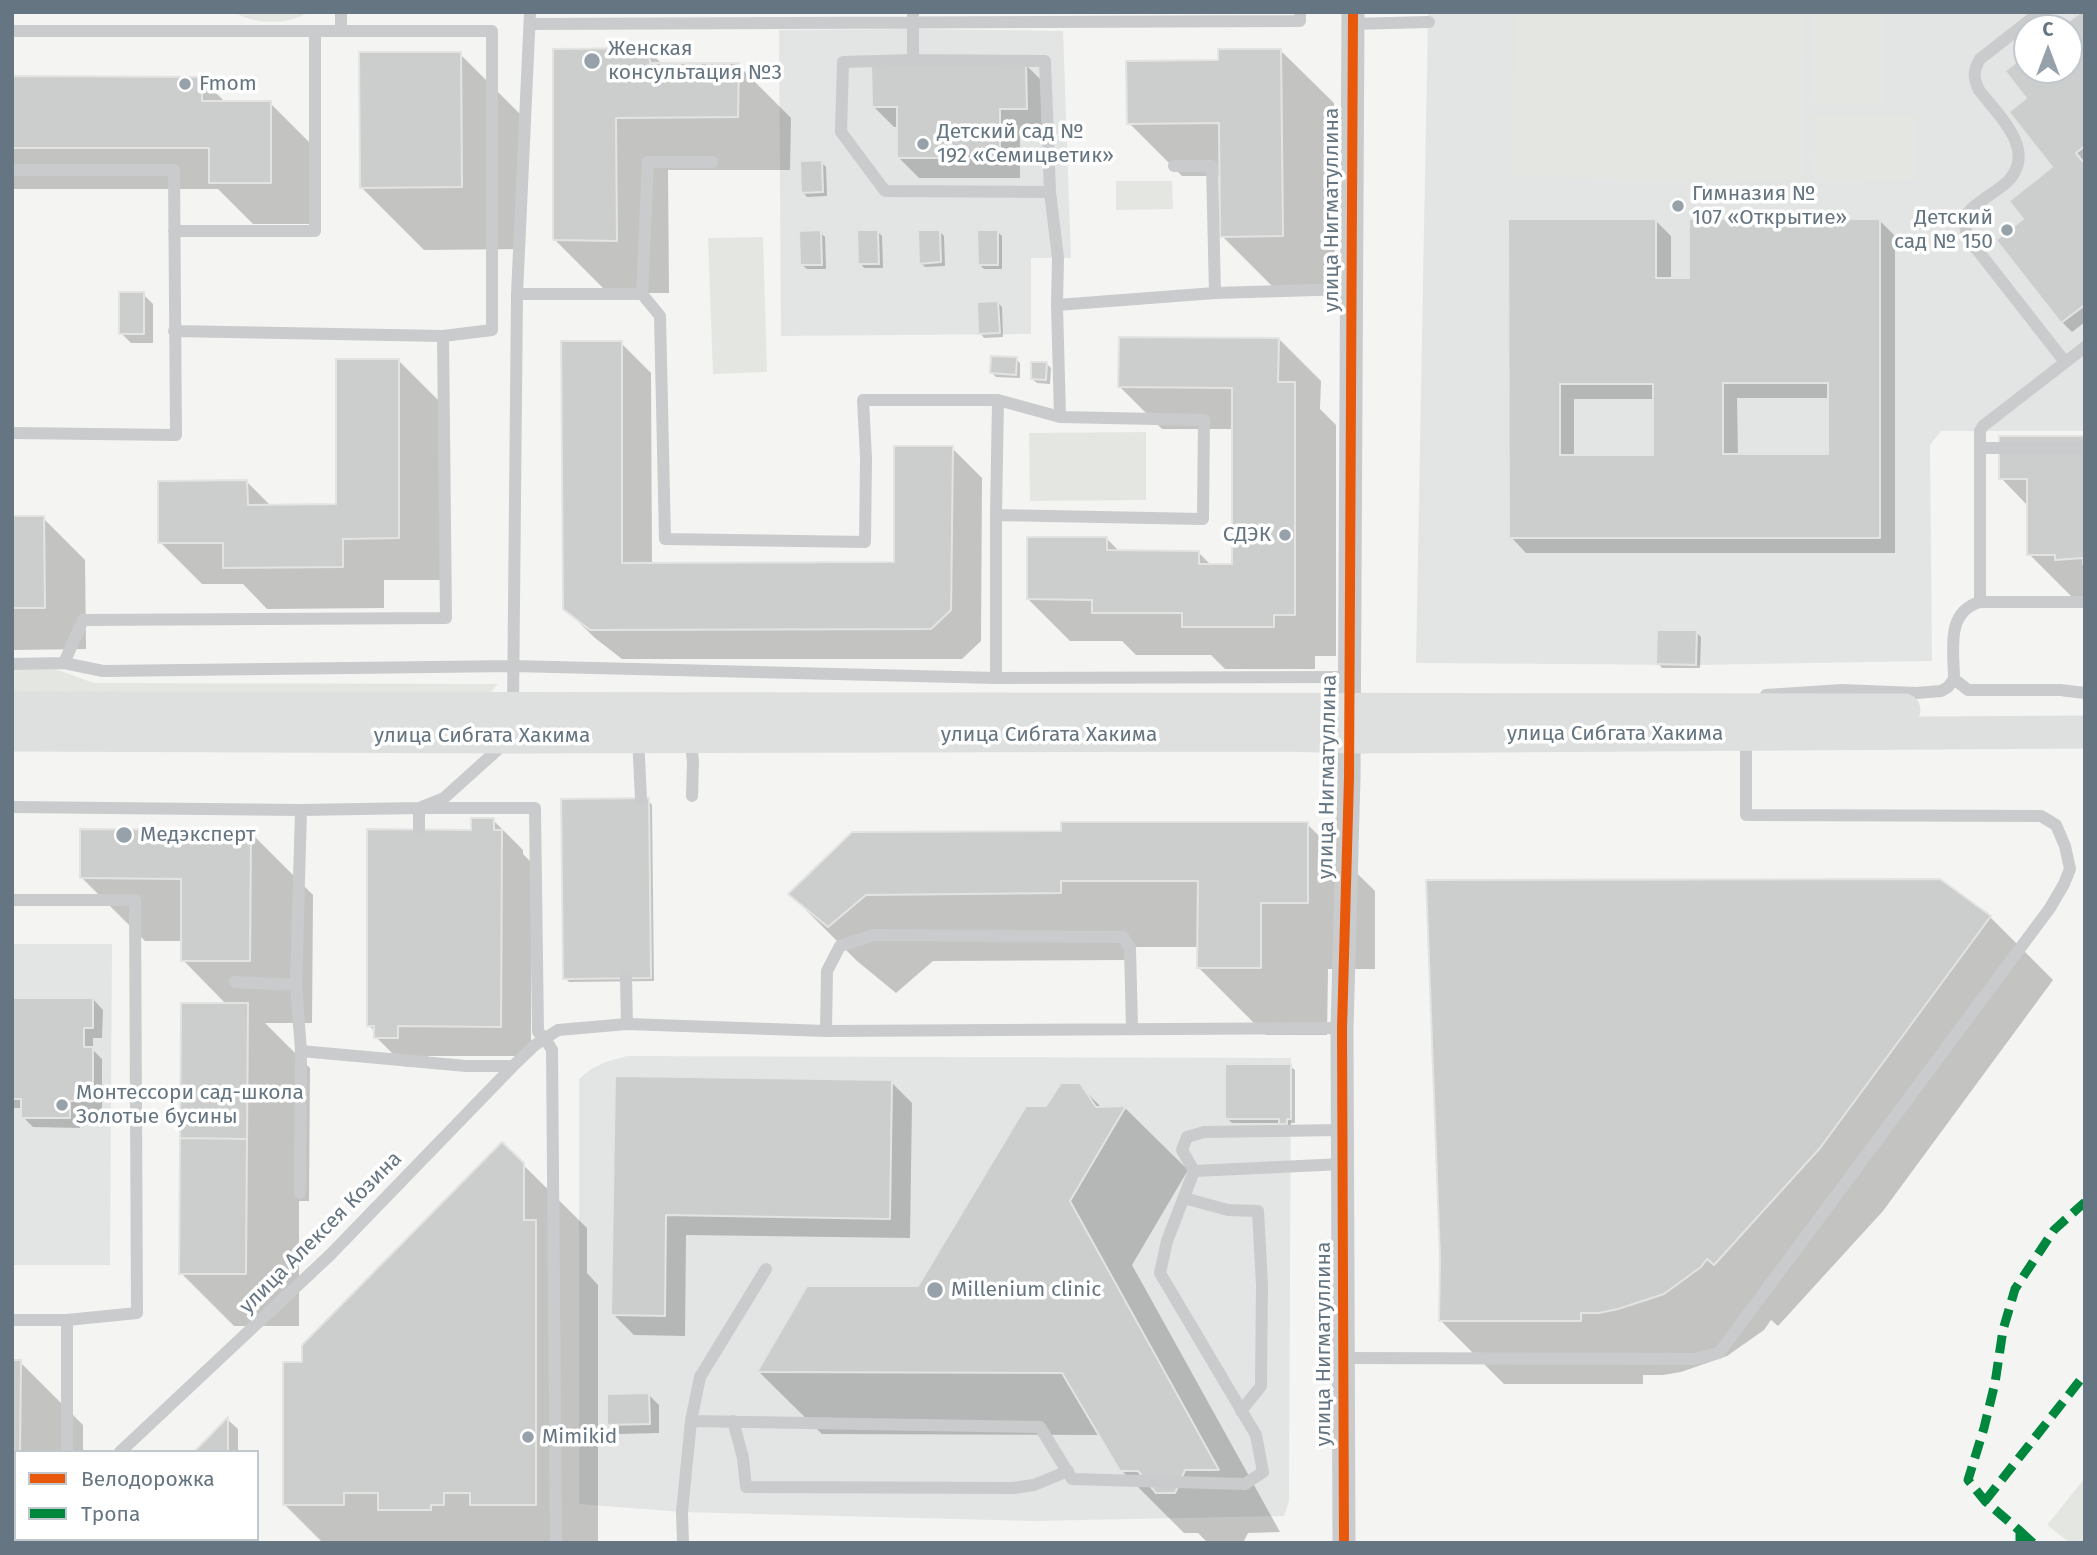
<!DOCTYPE html>
<html>
<head>
<meta charset="utf-8">
<style>
	body { margin:0 }
	#map { position:relative; width:2097px; height:1555px; overflow:hidden; background:#f4f4f3; font-family:"Fira Sans",sans-serif }
	canvas { display:block }
	.frame { position:absolute; inset:0; border:14px solid #657581; pointer-events:none }
	.legend { position:absolute; left:14px; top:1450px; width:245px; height:91px; box-sizing:border-box; background:#fff; border:2px solid #c1c8cd; margin:0; padding:9px 12px; list-style:none; font-size:21px; color:#657581 }
	.legend li { display:flex; align-items:center; gap:14px; height:35px }
	.legend b { width:35px; border:2px solid #c1c8cd }
	.north { position:absolute; left:2013px; top:14px; width:70px; height:70px; box-sizing:border-box; background:#fff; border:2px solid #c1c8cd; border-radius:50%; rotate:0deg; font-size:19px; font-weight:700; line-height:28px; text-align:center; color:#657581 }
	.north::after { content:''; display:block; margin:auto; width:24px; height:32px; background:#97a1a9; clip-path:polygon(50% 0,100% 100%,50% 72%,0 100%) }
</style>
</head>
<body>
<div id="map">
<canvas width="2097" height="1555"></canvas>
<div class="frame"></div>
<ul class="legend">
<li><b style="height:9px;background:#e8590c"></b>Велодорожка</li>
<li><b style="height:9px;background:#00873e"></b>Тропа</li>
</ul>
<div class="north">С</div>
</div>
<script>
const g = document.querySelector('canvas').getContext('2d');
g.lineJoin = 'round';
function fillPath(path, color) {
  g.fillStyle = color;
  g.fill(path, 'evenodd');
}
function trace(path, color, width, dash) {
  g.strokeStyle = color;
  g.lineWidth = width;
  g.lineCap = dash ? 'butt' : 'round';
  g.setLineDash(dash || []);
  g.stroke(path);
}
function write(font, color, halo, rows, align = 'center') {
  g.font = font + ' "Fira Sans",sans-serif';
  g.lineWidth = 7;
  g.setLineDash([]);
  g.textBaseline = 'middle';
  g.strokeStyle = halo;
  g.fillStyle = color;
  for (const [text, x, y, turn = 0] of rows) {
    g.save();
    g.translate(x, y);
    g.rotate((+turn || 0) * Math.PI / 180);
    g.textAlign = isNaN(turn) ? turn : align;
    if (halo) g.strokeText(text, 0, 0);
    g.fillText(text, 0, 0);
    g.restore();
  }
}
fillPath(new Path2D(`
	M1428,12H2085V431H1941L1930,445L1932,661L1696,665L1416,663ZM2027,28H2069V70H2027Z
	M914,29L1063,31L1071,258H1031V334L781,336L779,30Z
	M12,944H112L110,1265H12Z
	M627,1056L1291,1058L1289,1501L1284,1516L1033,1521L682,1512L579,1504V1079L591,1069L606,1062Z`), '#e3e4e4');
fillPath(new Path2D(`
	M235,12H308C291,25 252,25 235,12Z
	M1514,12H1804L1803,179L1513,177Z
	M1814,12H1883V104L1814,103Z
	M1815,116L1915,117L1914,179L1814,178Z
	M1116,181H1172L1173,209L1116,210Z
	M763,237L767,372L713,374L708,238Z
	M1146,432V500L1030,501L1029,433Z
	M12,666H47L94,683L498,684L490,693L12,692Z
	M2085,1478V1543H2070L2047,1525Z`), '#e4e7e1');
fillPath(new Path2D(`
	M2085,12V322L2072,332L2062,322L2026,219L2054,167L2028,99L2007,72L2027,56V70H2069V28H2063Z
	M648,50L663,65H738L791,118L790,170H668L669,293H608L555,240Z
	M1280,50L1334,103L1335,289H1275L1222,236L1221,176H1182L1129,123L1220,62Z
	M460,54L523,117L524,249L424,250L361,187Z
	M1026,65L1046,85V129H1020V178H919L899,158L898,127H894L873,106Z
	M12,78L202,79L226,103H270L312,145V224H253L218,189H12Z
	M821,162L826,167L827,196L807,197L803,192Z
	M1879,220L1895,236V553H1526L1511,537L1510,221H1656L1671,236V280H1690ZM1737,398H1830V456H1738ZM1574,399H1654V456H1574Z
	M939,231L944,236L945,266L925,267L921,263Z
	M997,231L1002,236V269H984L980,265Z
	M820,232L825,237L826,269H807L802,265Z
	M878,232L882,236L883,268H864L860,263Z
	M143,294L153,304V343H131L121,333Z
	M998,303L1002,307L1003,337L984,338L980,333Z
	M1279,339L1321,381L1320,409L1336,425V656H1315V669H1225L1211,655H1136L1122,641H1070L1028,599L1107,539L1120,552L1199,553L1212,566H1234V429H1162L1120,387Z
	M621,343L651,373L652,565L896,564L952,448L982,478L981,641L962,659H622L595,638L564,608Z
	M1016,359L1020,363V378L996,377L992,373Z
	M398,360L440,402L441,580H384V608L267,609L243,584H202L160,542L247,482L271,506H338Z
	M1046,363L1051,368L1050,384L1037,383L1032,379Z
	M2085,438V610L2029,554V507L2001,478Z
	M12,518H43L85,560L86,649L12,650Z
	M1696,632L1701,637L1700,668H1662L1658,663Z
	M648,800L652,805L654,981L569,982L565,978Z
	M493,820L523,850V854L531,862V1056H428V1067H406L376,1037V1033L369,1025L472,832Z
	M1307,824L1375,891V969H1328L1327,1035H1266L1199,968V947H1127V960L933,961L896,993L857,961L790,894L1062,832Z
	M250,832L313,895L312,1023H265L310,1068L309,1201H299V1326H234L181,1273L227,1005L183,960V941H145L82,878Z
	M1990,917L2053,980L1883,1211L1778,1326L1771,1320L1764,1330L1727,1356L1681,1372L1663,1375H1643V1384H1504L1441,1321Z
	M12,999H93L103,1010L102,1038H93V1050L102,1059V1111H80V1128L33,1127L23,1117V1108H12Z
	M1290,1066L1295,1070V1123H1291V1128H1285L1280,1123H1232L1227,1118Z
	M617,1078L891,1082L912,1103L910,1238L686,1235L685,1336L634,1335L613,1314Z
	M1079,1085L1103,1109L1125,1108L1188,1170L1132,1265L1280,1532L1248,1533L1243,1543H1208L1198,1533H1184L1121,1470L1101,1435L822,1434L759,1372L919,1288L1047,1107Z
	M502,1144L587,1228V1273L598,1285V1543H323L285,1505L303,1364Z
	M12,1361L20,1362L83,1425V1452H16V1537H12Z
	M649,1395L659,1405V1433L619,1434L609,1424Z
	M228,1420L238,1429V1452H197Z`), '#0003');
const building = new Path2D(`
	M2081,12H2085V146L2076,153L2085,164V305L2061,323L1996,240L2023,219L2009,201L2052,167L2009,112L2026,98L2005,71L2027,54V70H2069V28H2060Z
	M649,48L650,63H739L738,117L616,118L617,241L553,240V49Z
	M1218,49H1281L1283,236L1220,237L1219,123L1127,124L1126,61L1218,60Z
	M359,52H461L462,187L360,188Z
	M1026,63L1027,109H1000V158H897V107H872L871,64Z
	M12,76L202,77V101H271V183H209V148H12Z
	M822,160L823,192L801,193L800,161Z
	M1508,219H1656V278H1689V219H1880V538H1509ZM1723,383H1828V454H1723ZM1560,384H1653V455H1560Z
	M821,230L822,265H800L799,231Z
	M857,230H878L879,264H858Z
	M918,230H940L941,262L919,264Z
	M977,230H998V265H978Z
	M119,292H144V334H119Z
	M998,301L1000,333L978,334L977,302Z
	M1119,337L1279,338L1278,382H1295V615H1274V627H1182V613H1092V600L1027,599V537H1107V550L1199,551V564H1232V388L1118,387Z
	M561,341H622V563L894,562V446H953L951,610L931,629L590,630L563,609Z
	M991,356L1017,357L1016,375L990,373Z
	M336,359H399V538L343,539V567L223,568V543H158V481L247,480L248,505L336,504Z
	M1031,362H1047L1046,380L1031,379Z
	M1999,436H2085V564H2083V558L2055,560V555H2027V479H1999Z
	M12,516H44L45,608H12Z
	M1657,630H1697L1696,665L1656,664Z
	M649,798L651,978L563,979L561,799Z
	M471,818H494V830H502L501,1027L398,1026V1038H374V1026H367V829L471,830Z
	M1061,822H1308V903H1261V968H1197L1198,881H1061V893L866,895L828,927L788,894L852,832L1061,831Z
	M80,829L251,830L250,961H181V879L80,878Z
	M1940,879L1991,916L1820,1148L1714,1265L1707,1259L1701,1267L1664,1294L1618,1309L1599,1313H1581V1321H1439L1440,1258L1426,880Z
	M12,998H93V1028H84V1047H93V1101H70V1118H21V1099H12Z
	M181,1003H248L247,1139L180,1138Z
	M1225,1064H1291V1119H1287V1124H1279V1119H1225Z
	M615,1076L892,1080L890,1219L666,1215L665,1316L611,1315Z
	M1061,1083H1080L1096,1107L1126,1106L1070,1201L1219,1470H1185L1175,1493H1156L1138,1471H1120L1062,1373L757,1372L807,1286H918L1026,1106H1046Z
	M180,1138L247,1139L246,1274H179Z
	M502,1142L524,1163V1220H536V1505H470V1493H444V1505H431V1510H378V1493H344V1505H283V1362H302V1345Z
	M12,1360H21L20,1452H16V1475H12Z
	M649,1393L650,1424L607,1425V1394Z
	M228,1417V1452H194Z`);
fillPath(building, '#cccece');
trace(building, '#e3e3e2', 2);
trace(new Path2D(`
	M341,12V31
	M913,12V60
	M2040,12L1980,59C1973,71 1973,78 1979,90C1997,114 2036,148 2010,179C2003,187 1992,193 1984,199C1975,206 1966,211 1964,223L1968,238L2065,362
	M530,24L1300,21V12
	M1352,24L1429,22
	M12,31H492V330L443,336L174,331
	M1174,166H1212L1215,293
	M12,170H174L176,435L12,433
	M1050,192L885,191L841,132L843,62L913,60L1045,61L1050,192L1058,258L1057,305
	M174,231H315V31
	M517,294H642L660,316L665,539L865,542L866,458L863,400H998L996,515L1203,519L1204,420L1060,417L1057,305L1215,293L1351,289
	M642,294L648,162H712
	M998,400L1060,417
	M1980,448V431L1983,426L2085,347
	M1980,602V448H2085
	M64,663L83,620L446,618L443,336
	M12,664L64,663L103,671L513,666L996,678L1350,677
	M996,678V515
	M1954,679L1968,690H2060L2085,693
	M1766,695L1842,690L1916,693L1941,691L1948,687L1954,679C1954,651 1945,612 1980,602H2085
	M513,707L517,294L530,12
	M638,737L641,799
	M690,737L693,761L692,796
	M12,807L301,810L419,808L444,798L504,744
	M419,829V808H535L538,1032L545,1038L552,1050L556,1543
	M12,900H135L137,1313L67,1320H12
	M626,978L627,1024
	M235,982L296,985
	M826,1031L827,971L840,946L874,935L1123,937L1130,948L1132,1028
	M301,1051L466,1066H513
	M1342,1130L1204,1132L1187,1137L1182,1150L1194,1171L1343,1164
	M300,1193L301,1051L296,985L301,810
	M1184,1198L1228,1210L1258,1211L1262,1285L1261,1386L1241,1411
	M1344,1358L1695,1359L1719,1353L2050,908L2064,884L2070,869L2065,846L2056,825L2041,816L1746,815V734
	M691,1421L1040,1427L1072,1479L1245,1484L1263,1472L1256,1435L1160,1273L1167,1241L1194,1171
	M733,1421L743,1458L746,1487L1013,1488L1034,1485L1068,1471
	M67,1452V1320
	M120,1452L330,1255L513,1066L535,1045L558,1030L627,1024L826,1031L1342,1028
	M45,1543L48,1539
	M683,1543L682,1512L691,1421L700,1377L766,1269`), '#cacbcc', 12);
trace(new Path2D(`
	M1344,1543L1342,1028L1349,778L1353,12`), '#cacbcc', 23);
trace(new Path2D(`
	M12,708L1904,710
	M12,735L513,737L1286,735L1349,737L2085,732`), '#dedfdf', 33);
trace(new Path2D(`
	M1985,1501L2085,1374
	M2020,1531L2033,1543
	M2020,1543V1531L1985,1501L1968,1480L1984,1428L1995,1383L2003,1330L2015,1289L2054,1230L2085,1202`), '#00873e', 9, [18, 9]);
trace(new Path2D(`
	M1344,1543L1342,1028L1349,778L1353,12`), '#e8590c', 10);
for (const [x, y, r, color] of [
	[592,61,9,"#97a1a9"],
	[185,84,7,"#97a1a9"],
	[923,144,7,"#97a1a9"],
	[1678,206,7,"#97a1a9"],
	[2007,230,7,"#97a1a9"],
	[1285,535,7,"#97a1a9"],
	[124,835,9,"#97a1a9"],
	[62,1105,7,"#97a1a9"],
	[935,1290,9,"#97a1a9"],
	[528,1437,7,"#97a1a9"]
]) {
  const dot = new Path2D();
  dot.arc(x, y, r, 0, 2 * Math.PI);
  g.fillStyle = color;
  g.fill(dot);
  trace(dot, '#fff', 2.5);
}
write('21px', '#657581', '#fff', [
	["Женская",608,49],
	["консультация №3",608,73],
	["Fmom",199,84],
	["Детский сад №",937,132],
	["192 «Семицветик»",937,156],
	["Гимназия №",1692,194],
	["107 «Открытие»",1692,218],
	["Детский",1993,218,"right"],
	["сад № 150",1993,242,"right"],
	["СДЭК",1271,535,"right"],
	["Медэксперт",140,835],
	["Монтессори сад-школа",76,1093],
	["Золотые бусины",76,1117],
	["Millenium clinic",951,1290],
	["Mimikid",542,1437]
], 'left');
write('21px', '#657581', '#fff', [
	["улица Нигматуллина",1332,210,-90],
	["улица Сибгата Хакима",1615,734],
	["улица Сибгата Хакима",1049,735],
	["улица Сибгата Хакима",482,736],
	["улица Нигматуллина",1328,777,-89],
	["улица Алексея Козина",321,1233,-45],
	["улица Нигматуллина",1324,1344,-90]
]);
</script>
</body>
</html>
